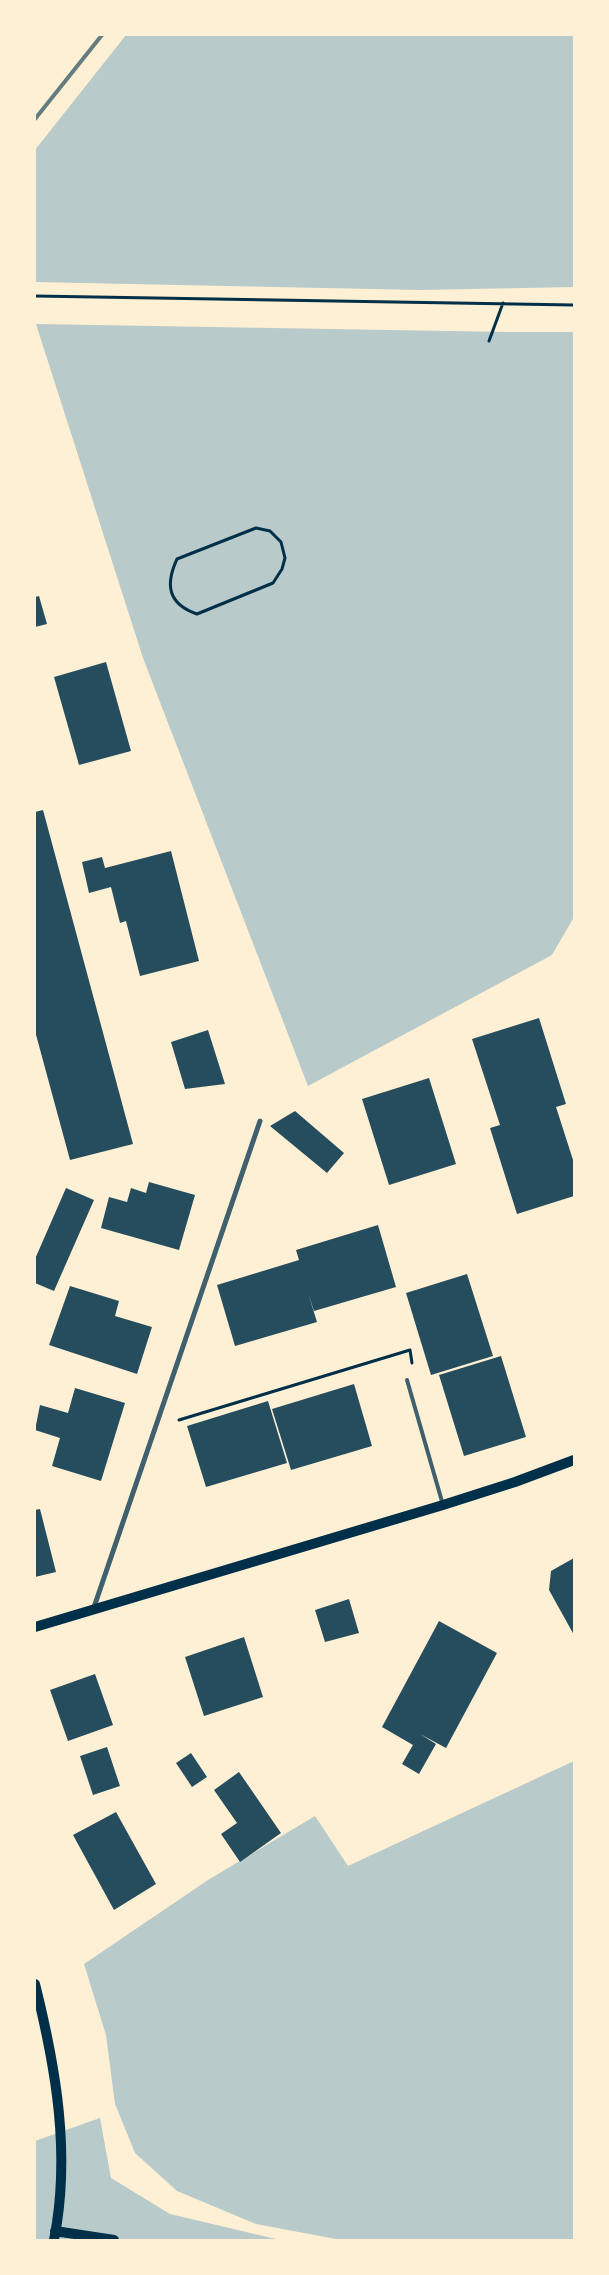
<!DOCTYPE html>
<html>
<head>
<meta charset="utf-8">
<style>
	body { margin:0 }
	#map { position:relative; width:609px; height:2275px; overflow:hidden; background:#fdf0d5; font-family:Georgia,serif }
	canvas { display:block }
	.frame { position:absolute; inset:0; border:36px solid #fdf0d5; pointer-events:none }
</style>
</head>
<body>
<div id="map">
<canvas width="609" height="2275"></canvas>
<div class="frame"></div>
</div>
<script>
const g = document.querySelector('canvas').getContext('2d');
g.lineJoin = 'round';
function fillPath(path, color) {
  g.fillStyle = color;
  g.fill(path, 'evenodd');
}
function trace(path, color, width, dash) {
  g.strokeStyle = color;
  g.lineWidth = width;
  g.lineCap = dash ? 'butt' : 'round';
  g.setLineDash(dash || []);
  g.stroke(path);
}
fillPath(new Path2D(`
	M126,35H574V287L420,290L35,282V150Z
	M36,324L508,332H574V917L552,955L308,1086L143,658Z
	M574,1761V2240H341L256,2224L177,2191L135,2153L115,2104L106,2035L84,1964L208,1880L315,1816L348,1866Z
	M100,2118L111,2178L170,2214L280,2240H35V2141Z`), '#b9caca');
fillPath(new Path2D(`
	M39,596L47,624L35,627V597Z
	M106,662L131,751L79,765L54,677Z
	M43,810L133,1144L70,1160L35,1031V812Z
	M171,851L199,961L140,976L126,921L120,923L111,887L89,893L82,862L102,857L105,868Z
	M539,1018L566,1104L556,1107L574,1163V1196L517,1214L490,1128L500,1125L472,1039Z
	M208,1030L225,1084L185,1089L171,1042Z
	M429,1078L456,1164L389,1185L362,1099Z
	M295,1111L344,1153L327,1173L270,1126Z
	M149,1182L195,1195L179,1250L101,1228L109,1197L127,1202L131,1188L146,1193Z
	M66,1188L94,1200L54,1291L35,1283V1259Z
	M378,1225L396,1287L314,1311L308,1293L317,1322L235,1346L217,1285L299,1260L296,1250Z
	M467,1274L493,1356L431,1375L406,1293Z
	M70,1286L119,1301L115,1316L152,1327L137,1374L49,1345Z
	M501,1356L526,1437L464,1456L439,1375Z
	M354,1384L372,1446L291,1470L272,1409Z
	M75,1388L125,1403L101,1481L52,1466L60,1438L35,1430L40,1405L68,1413Z
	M268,1401L287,1463L206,1487L187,1426Z
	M40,1509L56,1572L35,1577V1510Z
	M574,1558V1635L549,1590L551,1571Z
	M349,1599L359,1633L325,1642L315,1610Z
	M439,1621L497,1653L446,1748L420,1734L436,1744L419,1774L402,1764L413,1745L382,1727Z
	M244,1637L263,1697L204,1716L185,1657Z
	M95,1674L113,1725L68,1741L50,1690Z
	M107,1747L120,1786L93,1795L80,1756Z
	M191,1753L207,1777L192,1787L176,1763Z
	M239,1772L281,1833L240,1862L221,1834L237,1823L214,1790Z
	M116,1812L156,1884L114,1910L73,1835Z`), '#264d5e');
trace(new Path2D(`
	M35,296L574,305
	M489,341L503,303
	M256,528L270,531L281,542L285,558L282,569L273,583L197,614C168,604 165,585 177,559Z
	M179,1420L410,1350L412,1363`), '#003049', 3);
trace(new Path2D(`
	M407,1380L443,1505`), '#3f606c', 4);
trace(new Path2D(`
	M93,1610L260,1121`), '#3f606c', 5);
trace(new Path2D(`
	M35,1627L443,1505L515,1482L574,1460
	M35,1984C56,2068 71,2154 54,2240
	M55,2231L114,2240`), '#003049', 10);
trace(new Path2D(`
	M35,119L102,35`), '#657d81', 4);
</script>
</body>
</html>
